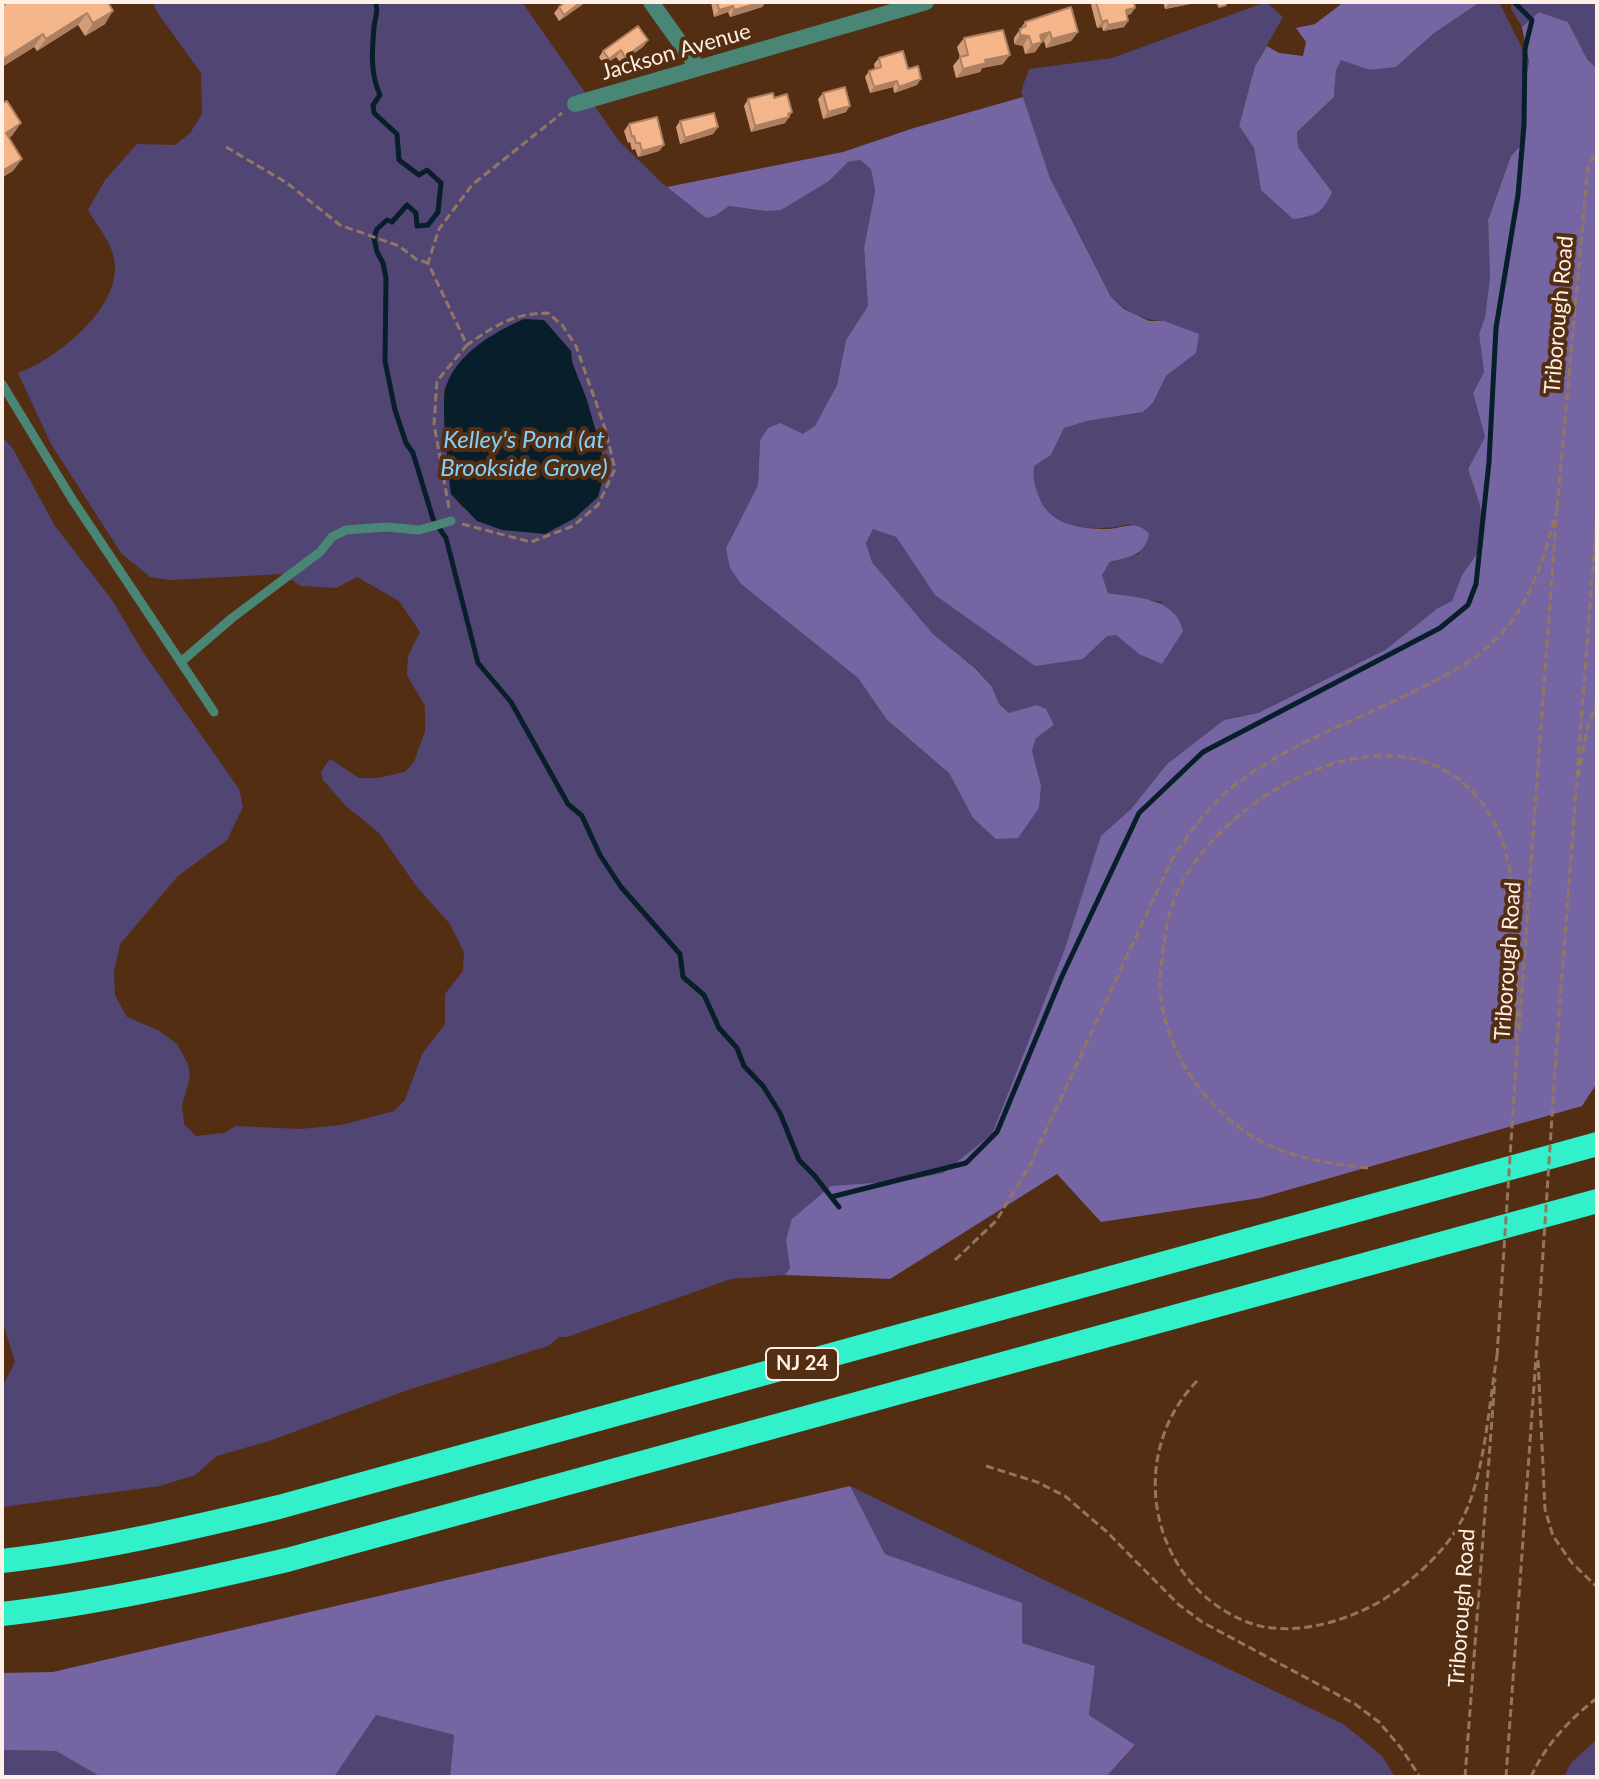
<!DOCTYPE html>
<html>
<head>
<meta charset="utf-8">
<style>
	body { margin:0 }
	#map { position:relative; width:1599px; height:1779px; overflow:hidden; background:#532e13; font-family:Lato,sans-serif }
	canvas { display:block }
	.frame { position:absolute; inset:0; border:4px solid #fff0e7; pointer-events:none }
</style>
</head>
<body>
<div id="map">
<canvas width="1599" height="1779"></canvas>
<div class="frame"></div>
</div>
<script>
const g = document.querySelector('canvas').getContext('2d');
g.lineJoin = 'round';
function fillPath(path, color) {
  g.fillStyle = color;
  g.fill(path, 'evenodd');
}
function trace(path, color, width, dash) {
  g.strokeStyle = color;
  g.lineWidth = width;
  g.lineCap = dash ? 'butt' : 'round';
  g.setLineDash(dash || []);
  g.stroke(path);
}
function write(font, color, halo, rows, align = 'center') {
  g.font = font + ' Lato,sans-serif';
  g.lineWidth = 8;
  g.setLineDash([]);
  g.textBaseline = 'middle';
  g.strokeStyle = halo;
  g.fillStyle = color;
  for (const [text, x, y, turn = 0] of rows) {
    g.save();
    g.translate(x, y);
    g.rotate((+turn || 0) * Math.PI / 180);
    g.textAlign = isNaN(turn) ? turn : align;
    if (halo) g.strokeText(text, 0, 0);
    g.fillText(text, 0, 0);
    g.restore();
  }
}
fillPath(new Path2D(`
	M153,2H522L619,141L662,183L706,218L715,216L729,206L765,211L829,181L848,162L860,160L871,169L875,191L864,248L868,306L846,340L837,385L815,427L804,434L768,428L760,440L758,485L726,548L741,584L858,678L887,720L949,773L973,818L1041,785L1032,751L1036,738L1054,725L1009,713L999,704L992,687L976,668L933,634L872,562L866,543L873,529L896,537L935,595L1083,659L1107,635H1117L1139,654L1162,602L1108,593L1102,575L1110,562L1139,554L1131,524C1085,535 1027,526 1034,466L1051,455L1064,428L1087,421L1143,412L1153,403L1166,376L1196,353L1164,321C1143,321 1127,312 1111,297L1050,178L1021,91L1029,69L1112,58L1266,2L1283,17L1255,66L1239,126L1254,148L1261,190L1298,147L1297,132L1334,97L1336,69L1341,59L1370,70L1396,67L1433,34L1480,2H1499L1529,62L1523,93V143L1511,156L1488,220L1490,278L1485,317L1479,334L1484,372L1473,393L1485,437L1468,469L1480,505L1483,545L1462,575L1452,601L1438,608L1385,650L1258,713L1224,720L1167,764L1131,809L1102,836L1064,951L992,1134L943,1173L902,1181L786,1240L790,1268L785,1275L731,1279L567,1337H559L548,1346L408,1390L269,1441L217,1456L195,1475L160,1486L2,1507V1387L15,1362L2,1320V436L13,449L55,526L112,600L143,652L239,789L243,807L227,840L178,876L120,944L114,972L115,995L127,1017L158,1030L177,1044L188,1064L190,1078L182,1105L184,1124L196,1136L224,1133L236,1126L300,1129L341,1125L394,1111L405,1100L422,1054L445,1024V994L463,971L464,952L450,924L417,887L379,833L346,806L323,780L321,772L330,759L359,778H378L405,772L414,762L425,731V706L407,675L408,656L420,632L399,601L357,577L336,588L301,586L283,574L169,580L150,577L121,553L51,444L18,373C57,359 124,306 114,258C111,242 96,224 88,210L105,180L137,144L175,145L190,133L202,114L201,73L157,12ZM571,351L572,362L599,439L463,508L451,494L444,390L453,371Z
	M1511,2H1597V69L1587,59L1568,22L1539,12L1522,27L1511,9Z
	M850,1486L1345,1725L1382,1756L1395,1777H1106L1135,1746L1089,1715L1095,1666L1022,1643L1021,1603L885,1554Z
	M376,1715L454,1735L450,1777H334Z
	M1597,1739V1777H1564L1571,1763Z
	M2,1750L56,1751L101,1777H2Z`), '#514574');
fillPath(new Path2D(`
	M1344,2H1480L1433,34L1396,67L1370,70L1341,60L1336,70L1334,97L1297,132L1298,147L1332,192C1322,214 1315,216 1293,219L1261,190L1254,148L1239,126L1255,66L1267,46L1279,53L1303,56L1306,42L1296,28L1315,24Z
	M1539,12L1568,22L1587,59L1597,69V1083L1582,1106L1260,1198L1101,1222L1057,1174L890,1279L785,1275L790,1268L786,1240L792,1219L831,1186L902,1181L943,1173L992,1134L1064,951L1101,836L1131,809L1167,764L1224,720L1258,713L1385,650L1438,608L1452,601L1462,575L1483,545L1480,505L1468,469L1485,437L1473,393L1484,372L1479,334L1485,317L1490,278L1488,220L1511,156L1523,143V93L1529,62L1522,27Z
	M1023,97L1050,178L1111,297L1124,309L1149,321H1164L1199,334L1196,353L1166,376L1153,403L1143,412L1087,421L1064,428L1051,455L1034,466C1033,478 1034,485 1039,497C1049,525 1081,529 1108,529C1124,528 1137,519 1149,534C1145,556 1128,557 1110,562L1102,575L1108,593C1137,598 1175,597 1183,631L1162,664L1139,654L1116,635L1107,636L1083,659L1035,666L935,595L896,537L873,529L866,543L872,562L933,634L975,668L992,687L999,704L1009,713L1037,705L1046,709L1054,725L1036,738L1032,751L1041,785L1039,808L1018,838L996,839L973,818L949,773L887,720L858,678L741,584L730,568L726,548L758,485L760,440L768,428L780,423L803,434L815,426L837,385L846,340L868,306L864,248L875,191L871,169L860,160L848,162L829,181L781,210L765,211L729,206L715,216L706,218L667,187L843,152L914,128Z
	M850,1486L885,1554L1022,1603V1643L1095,1666L1089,1715L1135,1745L1106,1777H450L454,1735L376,1715L334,1777H101L56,1751L2,1750V1673L53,1672Z`), '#7566a3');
fillPath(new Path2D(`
	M524,319L544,320L571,351L572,362L587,400L606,468L598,497L575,518L545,534L502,530L477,521L451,494C449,473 440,403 446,387C456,354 494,332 524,319Z`), '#081f2b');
trace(new Path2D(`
	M375,2C379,11 375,17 374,27C372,51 370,73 380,95L373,105L374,113L397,134L399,160L419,175L427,170L441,183L438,212L428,225L417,226L416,213L407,205L392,222L387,220L377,229L374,238L377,252L383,263L386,278L385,361L395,410L406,443L413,453L433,519L446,538L478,663L511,702L568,804L582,816L600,855L621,887L680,954L683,977L704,995L719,1028L737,1048L744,1066L763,1086L780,1113L799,1160L814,1175L839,1207
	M831,1197L966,1163L997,1132L1062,976L1139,813L1203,752L1440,628L1468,605L1476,584L1489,462L1496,328L1518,195L1524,125L1525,49L1532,20L1514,2`), '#081f2b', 5);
trace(new Path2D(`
	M226,147L287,183L340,225L399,246L416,259L428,263
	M449,508L434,424L437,381L467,345L428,263L439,229L472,185L562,113
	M1557,508L1588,166L1597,151
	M462,524L531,542L573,526L598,505L615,469L605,428L576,346L562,325L548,313C514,313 494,326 467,345
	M1578,777L1588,726L1597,701
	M1519,1030L1556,519
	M1557,1041L1597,513
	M1368,1168C1328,1163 1287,1158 1252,1136C1201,1105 1160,1042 1160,981C1160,972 1162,961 1163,951C1165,932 1169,910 1177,893C1225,787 1416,687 1492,818C1524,873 1516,986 1517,1050
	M955,1260L996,1221L1029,1167L1172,859C1186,838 1199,819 1217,801C1264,754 1343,726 1402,697C1441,678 1480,661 1508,626C1535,592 1546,550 1557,509
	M1538,1360L1545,1509L1553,1536L1572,1563L1597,1587
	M1197,1381C1125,1455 1149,1583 1247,1622C1293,1640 1358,1619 1396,1591C1427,1568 1455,1541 1469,1504C1486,1458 1489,1404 1497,1356
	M986,1466L1037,1482L1065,1496L1107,1532L1178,1604L1202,1622L1355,1704L1379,1722L1401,1748L1420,1777
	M1465,1777L1495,1379
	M1506,1777L1537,1344
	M1531,1777C1545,1745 1570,1719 1597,1698`), '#937661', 3, [8, 4]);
trace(new Path2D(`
	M2,384L72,499L214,712
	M182,661L232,618L320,552L332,537L346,530L386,527L419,530L451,521`), '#498676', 9);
trace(new Path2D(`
	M651,2L698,68
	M575,104L926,2`), '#498676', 16);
trace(new Path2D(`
	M2,1561C96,1550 187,1529 279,1507L1597,1144
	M2,1614C98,1603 192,1582 287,1560L1597,1201`), '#32f1ca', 24);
trace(new Path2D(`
	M1537,1344L1557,1041
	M1497,1356L1517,1050`), '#937661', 3, [8, 4]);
fillPath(new Path2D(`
	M5,2H108L105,24L85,36L78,25L37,51L34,47L2,67V6L6,3Z
	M565,2H586L559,21L554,13L559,7Z
	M711,2H766L762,7L730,17L728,12L714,17Z
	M1093,2H1134L1131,14L1127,15L1128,21L1124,27L1103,31L1102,27L1097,28L1091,5Z
	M1163,2H1200L1165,9Z
	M1025,22L1078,32L1071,41L1046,48L1044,41L1042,42L1035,52L1025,54L1023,46L1014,44V38Z
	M964,38L1003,64L982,68L980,72L956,78L953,66L960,57L957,47Z
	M644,46L621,63L616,57L604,65L599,57L603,51Z
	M879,58L908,69L917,85L894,93L893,87L870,93L865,77L869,71L875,69L874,64Z
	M823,93L846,112L823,119L818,99Z
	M774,98L792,112L789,117L785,123L751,132L744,106L748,99Z
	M680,121L718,127L713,134L680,144L676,127Z
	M629,124L664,145L659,151L638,157L635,149L632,150L630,142L628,143L624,131Z`), '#d39c77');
fillPath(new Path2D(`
	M581,2H586L559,21L564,15Z
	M762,2H766L762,7L730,17L734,10Z
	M1170,2H1200L1165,9Z
	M733,6L728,12L714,17L719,10Z
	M1135,8L1131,14L1121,17L1126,10Z
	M113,11L105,24L85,36L93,23Z
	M87,13L78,25L37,51L46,39Z
	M1107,20L1102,27L1097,28L1102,22Z
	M1128,21L1124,27L1103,31L1108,25Z
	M1050,32L1044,41L1033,44L1040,35Z
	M1078,32L1071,41L1046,48L1052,39Z
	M43,34L34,47L2,67V60Z
	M1020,35L1029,36L1023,46L1014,44Z
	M648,40L644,46L621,63L625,57Z
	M1042,42L1035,52L1025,54L1032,45Z
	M621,50L616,57L604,65L609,59Z
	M1010,55L1003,64L982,68L980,72L956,78L963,69L985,60Z
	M921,79L917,85L894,93L899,87Z
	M897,81L893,87L870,93L874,87Z
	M850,106L846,112L823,119L828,112Z
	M792,112L785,123L751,132L755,126Z
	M21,123L12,136L2,142L6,133Z
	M718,127L713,134L680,144L685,138Z
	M664,145L659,151L638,157L642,151Z
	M22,159L13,171L2,178V171Z`), '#ac7f61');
const building = new Path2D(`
	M8,2H108L113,11L93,23L87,13L46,39L43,34L2,60V6Z
	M565,2H581L564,15L559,7Z
	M717,2H762L734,10L733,6L719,10Z
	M1096,2H1134L1135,8L1126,10L1128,21L1108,25L1107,20L1102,22Z
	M1217,2H1225L1226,5L1219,7Z
	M1071,7L1078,32L1052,39L1050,32L1040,35L1042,42L1032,45L1029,36L1020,35V29L1026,26L1025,22Z
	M638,26L648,40L625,57L621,50L609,59L603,51Z
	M1003,30L1010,55L985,60L986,63L963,69L960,57L968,55L964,38Z
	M903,51L908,69L918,66L921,79L899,87L897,81L874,87L869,71L881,67L879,58Z
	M845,87L850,106L828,112L823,93Z
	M773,93L774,98L787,94L792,112L788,114L789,117L755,126L748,99Z
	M7,101L21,123L6,133L22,159L2,171V103Z
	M714,113L718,127L685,138L680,121Z
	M657,117L664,145L642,151L640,143H636L634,136L632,137L629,124Z`);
fillPath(building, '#f5b58a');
trace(building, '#ac7f61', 2);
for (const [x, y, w] of [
	[802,1364,72]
]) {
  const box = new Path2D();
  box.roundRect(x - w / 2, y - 16, w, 32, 6);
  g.fillStyle = '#532e13';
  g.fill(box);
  trace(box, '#fff0e7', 2);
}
write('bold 20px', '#fff0e7', null, [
	["NJ 24",802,1364]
]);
write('22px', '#fff0e7', '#532e13', [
	["Jackson Avenue",676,52,-16],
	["Triborough Road",1559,315,-85],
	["Triborough Road",1508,961,-86],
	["Triborough Road",1462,1608,-86]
]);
write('italic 24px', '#82d0fc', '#532e13', [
	["Kelley's Pond (at",524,440],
	["Brookside Grove)",524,468]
]);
</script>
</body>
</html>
